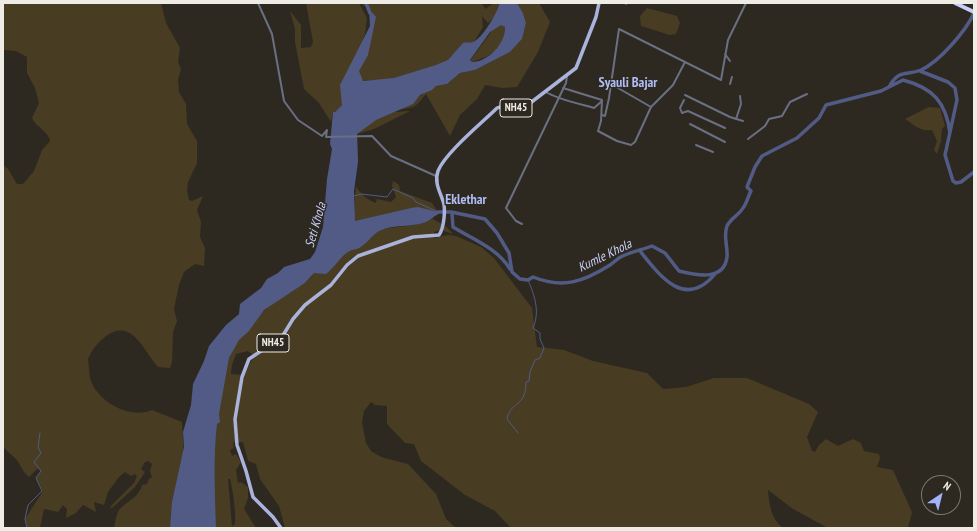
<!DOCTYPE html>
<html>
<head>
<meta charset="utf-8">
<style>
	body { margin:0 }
	#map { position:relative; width:977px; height:531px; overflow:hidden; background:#2e2920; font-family:"PT Sans Narrow",sans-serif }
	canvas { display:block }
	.frame { position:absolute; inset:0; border:4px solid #efece6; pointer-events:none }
	.north { position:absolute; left:921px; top:475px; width:40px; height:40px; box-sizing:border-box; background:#2e2920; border:1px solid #7b776f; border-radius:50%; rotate:35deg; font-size:11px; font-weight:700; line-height:16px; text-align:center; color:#efece6 }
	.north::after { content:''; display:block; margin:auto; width:14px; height:18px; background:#a2b2fd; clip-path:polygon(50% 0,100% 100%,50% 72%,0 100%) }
</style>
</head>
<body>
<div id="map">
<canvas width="977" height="531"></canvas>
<div class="frame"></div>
<div class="north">N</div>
</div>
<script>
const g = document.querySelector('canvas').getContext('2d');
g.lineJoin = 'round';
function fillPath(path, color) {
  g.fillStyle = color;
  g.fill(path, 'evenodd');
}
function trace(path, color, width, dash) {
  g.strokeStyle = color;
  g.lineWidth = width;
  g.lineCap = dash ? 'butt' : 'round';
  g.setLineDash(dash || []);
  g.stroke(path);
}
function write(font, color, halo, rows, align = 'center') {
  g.font = font + ' "PT Sans Narrow",sans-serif';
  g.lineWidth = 3;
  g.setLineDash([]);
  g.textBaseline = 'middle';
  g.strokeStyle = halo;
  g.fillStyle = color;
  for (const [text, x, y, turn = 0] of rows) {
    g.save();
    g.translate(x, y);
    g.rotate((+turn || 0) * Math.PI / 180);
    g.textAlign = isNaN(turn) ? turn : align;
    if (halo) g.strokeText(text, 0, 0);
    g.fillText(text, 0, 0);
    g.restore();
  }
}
fillPath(new Path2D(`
	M3,3H161L166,23L180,48L178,62L181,69L178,79L179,92L186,104L187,124L197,141V163L188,182L187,191L189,200L192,201L203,196L197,210L201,222L200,237L205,248L204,266L195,264L184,272L179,285L174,309L177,321L173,332L172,362L170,368L158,367C144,352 132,316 105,337C97,343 92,350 88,359C89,365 89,372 90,378C96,401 130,420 152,410L182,422L184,457L171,528H114C115,523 116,516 118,512C123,502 139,499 142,485L147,484L149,479L152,477L150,471L152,464L148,461L145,462L141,469L145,472L135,487L112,508L110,507L134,483L137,476L135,474L131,476L125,472L119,477L108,492L104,505L94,502L96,512L83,505L76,513L66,518L67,509L63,505L58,512L44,509L40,528H27L25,519L43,491L36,478L41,471L38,468L29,477L24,472L17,460L3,447V165L8,169L17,184H23L34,171L42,150L50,141C49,132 36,127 32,118L39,103L35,88L27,73V57L16,51L3,50Z
	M306,3H359L367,18L365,34L342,105L335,112H333L331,122L319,103L304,89L295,42V29L290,11L301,25V48L311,47L313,42Z
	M360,3H482L485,9L494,3H499L495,16L488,23L482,16L483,27L474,42L448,63L397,80L348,81L370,35L372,11Z
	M517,3H539L550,22L538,52L517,87L502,88L485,85L477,99L460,115L450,136L426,94C414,109 416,107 396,110L436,86L447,84L460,73L475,70L510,52L522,39L526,23L523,13Z
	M647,8L677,16L680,23L676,34L670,35L641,26L640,16Z
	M503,11L515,36L488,56L472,62L470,61L489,35Z
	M929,107L940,108L945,126L942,129L941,141L937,154L934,150L937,141L932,130C920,132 915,125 905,119Z
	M410,111L374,129L357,134L358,162L348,124L395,112Z
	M393,181L399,185L400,191L432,203L438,212L353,226L356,186C360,194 368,200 376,203L377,199L391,202L396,197L392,186Z
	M433,219L447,227L453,234L441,230L434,232V238L448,235L456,236L481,247L494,258L532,308L537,347L564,350L593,361L647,373L663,389L686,387L714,378H747L809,404L818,412L807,437L812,451L815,452L819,445L826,439L838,446L853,439L861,443L864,451L879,454L880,458L877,467L893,470L912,512L908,528H828L793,509L768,490C769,504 771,519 783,528H511L495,511L465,495L421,461L414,444L405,443L387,424V406L375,405L371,402L364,411L362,422L366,443L371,451L381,457L408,464L436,494L446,519L456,528H285L279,506L260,479L256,464L248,461L243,442L233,443L234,448L230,450L232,456L236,454L241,462L236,470L238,483L241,482L248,487V498L244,509L256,528H199L207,408L232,352L244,329L270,305L305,283L312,276L315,270L380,229L415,225ZM248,351L254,356L244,375L231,374L232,365L236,354ZM228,479H230C233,491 236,511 235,524L232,526Z`), '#483c22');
fillPath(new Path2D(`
	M499,3H517L523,13L526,23L522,39L510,52L475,70L460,73L447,84L436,86L432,90L420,95L413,104L376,120L357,134L358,162L354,191L355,221L411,208L418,207L438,212C426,230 402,223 384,229C373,232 370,241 362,246C358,250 352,249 348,252C341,256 334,268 326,274L314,273L305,283L264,310L249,331L239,340L229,358L219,414L220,422L217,424C213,458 215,494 216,528H170L172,502L184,447L183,432L191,405L193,384L204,361L209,346L226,325L239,314L240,304L261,288L267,279L278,273L284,267L310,259L315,252L323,227L327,179L332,149L330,144L333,112H335L342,105L340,85L370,26L369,9L376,17L368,55L359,71L363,81L394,78L436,65L448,60L463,43C466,42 470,43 473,42C481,40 499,11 499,3ZM501,25L505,27C506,43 488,62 472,62L470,60L490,32Z`), '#515b86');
trace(new Path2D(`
	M354,196L361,194L387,197L393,189L413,198L416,202L438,212
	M518,433L507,419C511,400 526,408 526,382L529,381L530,372L535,360L540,358L544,348L540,339V333L533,328C540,312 535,296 528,280
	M27,528L25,519L28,505L42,491L36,478L41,471L34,462L41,453L38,447L40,433`), '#515b86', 1);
trace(new Path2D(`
	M366,3L370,13
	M920,71L948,82L955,88L957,100L945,155L953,181L956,183L961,182L974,172
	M889,87C899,69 906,76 921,70C939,62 966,31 974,13
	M452,213L453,227C474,240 497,248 510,269
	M435,214L438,212H451L485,219L497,233L509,253L512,272L520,279L528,280L533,277C563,289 583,282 610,265C613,263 616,260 619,258C629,252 642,250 652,246L665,253L679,271C695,275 724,282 727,257C728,246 723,237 727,226C731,218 739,215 743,208C747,203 748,196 751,191L747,187L755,167L762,156L797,138L819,118L826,105L881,91L903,80C933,88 946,102 950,133
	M640,251C660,276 685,310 715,274`), '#515b86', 3.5);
trace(new Path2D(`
	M258,3L272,34L284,101L298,120L322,136L327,130L326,137L372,136L391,156L436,176
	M626,4V3
	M725,54L730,61
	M611,84L651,107
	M730,84L732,77
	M563,88L602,100L601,121L598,131L617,141L631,145L635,142L651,107L673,85L685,62
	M546,92C557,99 580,104 594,108L602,101
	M685,95L730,117L743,121
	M684,100L680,108L682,113L688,111L725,128
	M602,115L605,116L609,98L619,29L721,80L728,40L746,3
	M736,119L741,104L740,96
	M690,124L725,142
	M748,139L765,126L769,119L782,116L790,102L807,94
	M696,145L713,152
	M522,224L516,221L506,208L566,83L567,76`), '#6a6f83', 2);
trace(new Path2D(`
	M281,528L273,517L253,497L246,471L237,445L235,419L242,377L249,359L282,337L293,319L305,305L331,285L347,265L358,256L413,237L439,235C444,228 446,209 443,201C440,192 434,182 438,171C445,153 483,122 497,108C506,103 515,109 525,107L576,68L596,17L599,3`), '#a9b3dc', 3.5);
trace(new Path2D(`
	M955,3L974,12`), '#c5cff7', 4);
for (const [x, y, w] of [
	[516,108,32],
	[273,343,32]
]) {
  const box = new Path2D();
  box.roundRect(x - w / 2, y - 9, w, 18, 3);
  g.fillStyle = '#2e2920';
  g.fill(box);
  trace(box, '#efece6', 1);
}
write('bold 11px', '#efece6', null, [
	["NH45",516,108],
	["NH45",273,343]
]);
write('italic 13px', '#c6d0fb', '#2e2920', [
	["Seti Khola",316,225,-74],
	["Kumle Khola",605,256,-26]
]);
write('bold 14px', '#b0bdf5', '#2e2920', [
	["Syauli Bajar",628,83],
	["Eklethar",466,200]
]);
</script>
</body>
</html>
